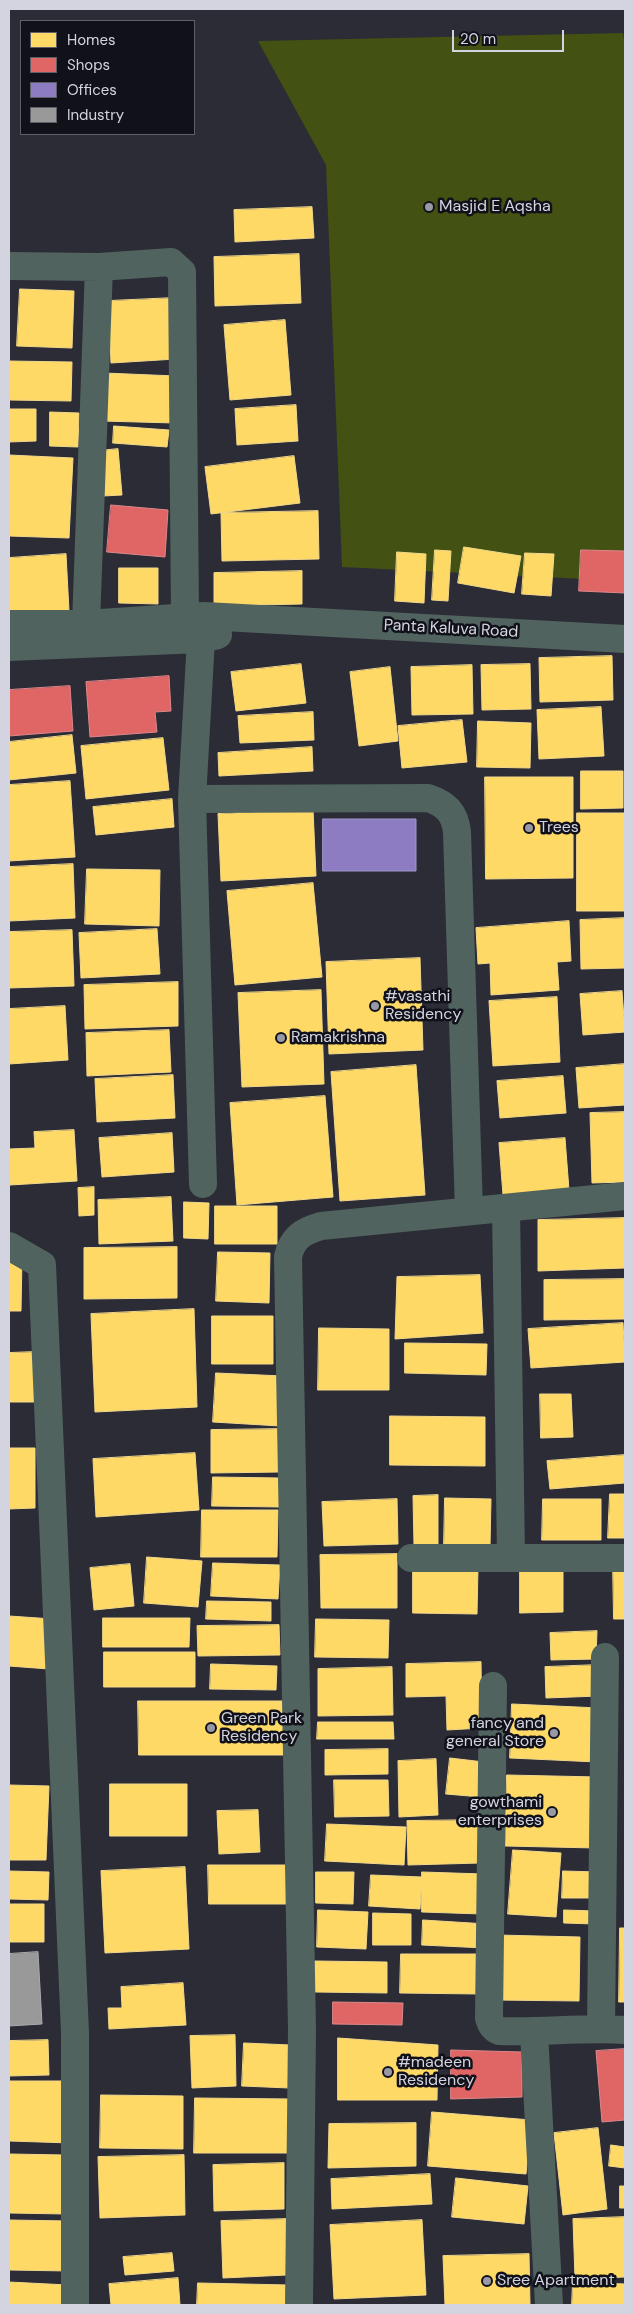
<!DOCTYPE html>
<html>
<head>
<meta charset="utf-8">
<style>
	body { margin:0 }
	#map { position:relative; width:634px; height:2314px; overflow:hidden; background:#2b2c36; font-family:"DM Sans",sans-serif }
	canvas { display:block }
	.frame { position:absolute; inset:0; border:10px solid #d3d4e0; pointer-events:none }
	.legend { position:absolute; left:20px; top:20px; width:175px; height:115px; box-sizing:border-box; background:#11111a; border:1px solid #5f5f69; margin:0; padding:6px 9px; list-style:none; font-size:15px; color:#d3d4e0 }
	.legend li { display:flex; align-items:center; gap:10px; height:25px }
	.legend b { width:25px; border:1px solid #5f5f69 }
	.scale { position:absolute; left:452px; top:30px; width:112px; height:22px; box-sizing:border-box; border:2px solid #d3d4e0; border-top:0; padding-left:6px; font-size:15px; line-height:18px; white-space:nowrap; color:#d3d4e0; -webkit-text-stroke:4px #11111a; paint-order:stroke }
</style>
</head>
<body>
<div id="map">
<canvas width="634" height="2314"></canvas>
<div class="frame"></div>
<ul class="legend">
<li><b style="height:14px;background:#ffd966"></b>Homes</li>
<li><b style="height:14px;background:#e06666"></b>Shops</li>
<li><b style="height:14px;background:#8e7cc3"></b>Offices</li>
<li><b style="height:14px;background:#999"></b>Industry</li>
</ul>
<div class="scale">20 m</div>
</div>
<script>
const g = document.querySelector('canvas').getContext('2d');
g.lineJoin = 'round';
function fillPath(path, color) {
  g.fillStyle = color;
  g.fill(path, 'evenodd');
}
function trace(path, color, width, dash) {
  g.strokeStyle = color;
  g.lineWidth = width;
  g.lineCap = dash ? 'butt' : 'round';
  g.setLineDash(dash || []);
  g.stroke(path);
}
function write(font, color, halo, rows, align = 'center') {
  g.font = font + ' "DM Sans",sans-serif';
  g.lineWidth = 5;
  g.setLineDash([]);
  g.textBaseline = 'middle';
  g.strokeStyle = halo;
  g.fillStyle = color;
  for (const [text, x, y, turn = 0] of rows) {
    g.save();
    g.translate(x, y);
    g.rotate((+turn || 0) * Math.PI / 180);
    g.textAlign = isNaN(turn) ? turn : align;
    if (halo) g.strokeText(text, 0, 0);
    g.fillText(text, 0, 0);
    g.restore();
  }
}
fillPath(new Path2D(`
	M623,33L625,47V581L342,567L326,165L258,41Z`), '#435112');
const homes = new Path2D(`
	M312,207L314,238L235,242L234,210Z
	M299,254L301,303L215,306L214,257Z
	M20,289L74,291L72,348L17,346Z
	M174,298L176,359L111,363L108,301Z
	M285,320L291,395L230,400L224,325Z
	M9,361L72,362L71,401L9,400Z
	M104,373L176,376L174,423L102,421Z
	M296,405L298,441L237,445L235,409Z
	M9,409H36V441L9,442Z
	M50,412L79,413L78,447L50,446Z
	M114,426L169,430L167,447L113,443Z
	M118,449L122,495L103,496L99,451Z
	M9,455L73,458L69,538L9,536Z
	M294,456L300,503L211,514L205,467Z
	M318,511L319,559L222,561L221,513Z
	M464,547L521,556L514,593L458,583Z
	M435,550L451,551L448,601L432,600Z
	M397,552L426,554L424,603L395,601Z
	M525,553L554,554L551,596L522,594Z
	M66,554L69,611L9,614V558Z
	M119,568H158V604L119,603Z
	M302,571V604L214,606V573Z
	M612,656L613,700L540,702L539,658Z
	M301,664L306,703L236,711L231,672Z
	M530,664L531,709L482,710L481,665Z
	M472,665L473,714L412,715L411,667Z
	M390,667L398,741L359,746L350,672Z
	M601,707L604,756L539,759L537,710Z
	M313,712L314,740L240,743L238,716Z
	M462,720L467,762L402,768L398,726Z
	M478,721L531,723L530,768L477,767Z
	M72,735L76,773L9,780V742Z
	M163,738L169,790L86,799L81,746Z
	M312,747L313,771L219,776L218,753Z
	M581,771H623V808L581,809Z
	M485,777H573V878L486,879Z
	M70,781L75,857L9,861V785Z
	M172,799L174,827L96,835L93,807Z
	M313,809L316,876L221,881L218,814Z
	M577,813H625L624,911H577Z
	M73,864L75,918L9,921V867Z
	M87,869L160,870L159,926L85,924Z
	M313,883L322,977L235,985L227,891Z
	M625,918V968L581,969L580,920Z
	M569,921L571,961L557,962L559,990L491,995L490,963L478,964L476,928Z
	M157,929L160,974L81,978L79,933Z
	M72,930L74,986L9,988V932Z
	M420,958L423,1050L329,1054L326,962Z
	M178,982V1026L85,1029L84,985Z
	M321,990L324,1084L242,1087L238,993Z
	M622,991L625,1032L583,1035L580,994Z
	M557,997L560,1062L493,1066L489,1001Z
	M65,1006L68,1060L9,1064V1009Z
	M169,1030L171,1072L87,1076L86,1033Z
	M625,1064V1105L579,1108L576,1068Z
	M416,1065L425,1195L340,1201L331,1072Z
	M173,1075L175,1118L97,1122L95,1079Z
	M563,1076L566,1113L500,1118L497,1081Z
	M325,1096L333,1197L237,1205L230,1103Z
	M625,1112V1182L592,1183L590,1113Z
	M74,1130L77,1181L10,1185L9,1149L35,1148L34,1132Z
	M172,1133L174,1172L102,1177L99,1138Z
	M565,1138L569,1190L503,1195L499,1143Z
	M94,1187V1215L79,1216L78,1188Z
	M171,1197L173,1241L99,1244L98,1200Z
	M184,1202L209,1203L208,1239L184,1238Z
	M215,1206H277V1244H215Z
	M624,1218L625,1268L538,1271V1220Z
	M177,1247V1298L84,1299V1248Z
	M218,1252L270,1253L269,1303L216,1301Z
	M9,1258H22L21,1311H9Z
	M480,1275L483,1333L395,1339L397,1277Z
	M625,1279V1319L544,1320V1280Z
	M194,1309L197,1407L95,1412L91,1314Z
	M212,1316H273V1364H212Z
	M623,1323L625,1362L531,1368L528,1329Z
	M319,1328L389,1329V1390H318Z
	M405,1343L487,1344L486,1375L405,1373Z
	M34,1352V1402H9V1353Z
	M216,1373L283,1376L280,1426L213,1422Z
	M540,1394H571L573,1437L541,1438Z
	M390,1416L485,1417V1466L390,1465Z
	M280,1429V1472L211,1473V1430Z
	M9,1448H35V1508L9,1509Z
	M195,1453L199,1510L96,1517L93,1459Z
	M625,1455V1483L550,1489L547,1461Z
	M213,1477L280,1478V1507L212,1506Z
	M610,1494H625V1538H608Z
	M438,1495V1545H414L413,1496Z
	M445,1498L491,1499L490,1546L444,1545Z
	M397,1499L398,1544L324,1546L322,1502Z
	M543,1499H601V1540H542Z
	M202,1510H278L277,1557H201Z
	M397,1554V1608H321L320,1555Z
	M147,1557L202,1561L198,1607L144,1603Z
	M213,1563L280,1565L278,1599L211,1596Z
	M130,1564L134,1606L94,1610L90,1568Z
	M613,1566H625V1619H614Z
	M413,1567H478L477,1614L413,1613Z
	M520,1567H563V1612L520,1613Z
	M207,1601L271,1602V1621L206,1619Z
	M9,1616L53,1619L49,1669L9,1666Z
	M103,1618H190L189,1647H103Z
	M316,1619L389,1620L388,1658L315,1657Z
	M279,1625L280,1655L198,1656L197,1626Z
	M597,1631L596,1659L551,1660L550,1633Z
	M104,1652H195V1687H104Z
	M481,1662L482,1728L447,1730L446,1696L406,1697V1664Z
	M211,1664L277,1666L276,1690L210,1689Z
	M598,1665L599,1696L546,1698L545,1667Z
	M392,1667L393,1715L318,1716V1669Z
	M138,1701H284V1755H139Z
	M512,1704L599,1708L597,1762L510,1758Z
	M318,1722H393L394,1739H317Z
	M388,1749V1774L325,1775V1750Z
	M450,1758L484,1762L481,1797L446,1794Z
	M436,1759L438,1815L399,1817L398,1761Z
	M507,1775L598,1777L596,1848L505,1846Z
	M334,1780H388L389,1816L335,1817Z
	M110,1784H187V1836H110Z
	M9,1785L49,1786L46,1860H9Z
	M258,1810L260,1852L219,1854L217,1811Z
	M480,1820V1863L408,1865L407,1821Z
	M327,1824L406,1827L404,1865L325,1861Z
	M513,1850L561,1853L556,1917L508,1914Z
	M208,1865H289V1904H209Z
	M185,1867L189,1949L105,1953L101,1871Z
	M9,1871L49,1872L48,1900L9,1899Z
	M563,1871L598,1872L597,1898H562Z
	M316,1872H354L353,1904L316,1903Z
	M422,1872L484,1874L482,1914L422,1912Z
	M371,1875L422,1877L420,1909L369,1906Z
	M9,1904H44V1942H9Z
	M318,1910L368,1912L366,1949L317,1947Z
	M564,1910L595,1911L594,1924L564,1923Z
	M373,1913L411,1914V1945H373Z
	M423,1920L487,1924L485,1948L422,1945Z
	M620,1928H625V2002H619Z
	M497,1935L580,1937L579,2001L496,2000Z
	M401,1954H479L478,1994L400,1993Z
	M315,1961L387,1962V1993L315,1992Z
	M183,1983L186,2025L109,2029L108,2008H122L121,1987Z
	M235,2035L236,2086L192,2088L190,2036Z
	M338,2038L438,2045L437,2100H338Z
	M48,2040L49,2075L9,2076V2041Z
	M244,2043L291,2045L289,2088L242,2086Z
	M9,2081H72L71,2143L9,2141Z
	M101,2095L183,2096V2149L100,2148Z
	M195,2098L292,2099L291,2153H194Z
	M432,2112L531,2120L526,2174L428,2166Z
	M416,2123V2166L328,2168L329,2124Z
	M598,2128L607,2209L563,2215L554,2133Z
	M611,2145L625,2147V2168L609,2166Z
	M9,2154L66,2155L65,2214L9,2213Z
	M184,2155L185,2215L100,2218L98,2157Z
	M284,2163V2209L214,2211L213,2165Z
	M430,2174L432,2204L332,2209L331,2179Z
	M456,2178L528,2186L524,2224L452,2217Z
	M620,2186H625V2208H620Z
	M625,2217V2277L575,2279L573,2219Z
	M286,2219L287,2275L223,2278L221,2221Z
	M9,2220L69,2221L68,2271L9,2270Z
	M422,2220L426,2295L334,2299L330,2225Z
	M172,2253L174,2271L125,2275L123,2257Z
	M529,2254L530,2305H445L443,2256Z
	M178,2278L180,2305H111L109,2284Z
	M9,2282L68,2285L67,2305H9Z
	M573,2282L625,2284V2305H572Z
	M198,2283L289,2285L288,2305H197Z`);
fillPath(homes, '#ffd966');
trace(homes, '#f2d88b', 1);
const shops = new Path2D(`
	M111,505L168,510L165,557L107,552Z
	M581,550L625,551V593L579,591Z
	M169,676L171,711L155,712L157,732L90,737L86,682Z
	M70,686L73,731L9,736V690Z
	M333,2002L403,2003L402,2025L333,2024Z
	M625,2049V2120L602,2122L596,2051Z
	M451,2050L522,2052V2097L451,2099Z`);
fillPath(shops, '#e06666');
trace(shops, '#dc878b', 1);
const offices = new Path2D(`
	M323,819H416V871H323Z`);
fillPath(offices, '#8e7cc3');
trace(offices, '#a396cc', 1);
const industry = new Path2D(`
	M38,1952L42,2024L9,2026V1954Z`);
fillPath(industry, '#999');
trace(industry, '#aaabae', 1);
trace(new Path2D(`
	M9,266L99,267L171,262L182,272L185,617
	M9,624H86L205,616L625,639
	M86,624L99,267
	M9,647L201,639L218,635
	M192,799L428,798C446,804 455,813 457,832L469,1211
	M203,1184L192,799L201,639L205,616
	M506,1208L511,1558
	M9,1246L42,1265L75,2033V2305
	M411,1558H625
	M493,1686L489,2018C491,2025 493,2028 499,2031C541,2033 583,2027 625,2030
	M601,2029L605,1657
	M534,2033L549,2305
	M299,2305L302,2030L288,1257C292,1238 303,1231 321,1226L625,1196`), '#50635e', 28);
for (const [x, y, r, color] of [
	[429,207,5,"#9899a4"],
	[529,828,5,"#9899a4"],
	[375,1006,5,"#9899a4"],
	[281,1038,5,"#9899a4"],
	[211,1728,5,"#9899a4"],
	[554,1733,5,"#9899a4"],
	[552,1812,5,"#9899a4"],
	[388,2072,5,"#9899a4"],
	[487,2281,5,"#9899a4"]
]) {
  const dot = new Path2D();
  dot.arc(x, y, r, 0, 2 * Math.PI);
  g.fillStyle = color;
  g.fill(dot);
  trace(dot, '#11111a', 2);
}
write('16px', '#d3d4e0', '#11111a', [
	["Masjid E Aqsha",439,207],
	["Trees",539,828],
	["#vasathi",385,997],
	["Residency",385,1015],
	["Ramakrishna",291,1038],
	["Green Park",221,1719],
	["Residency",221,1737],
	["fancy and",544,1724,"right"],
	["general Store",544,1742,"right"],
	["gowthami",542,1803,"right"],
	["enterprises",542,1821,"right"],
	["#madeen",398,2063],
	["Residency",398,2081],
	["Sree Apartment",497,2281]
], 'left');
write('16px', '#d3d4e0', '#11111a', [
	["Panta Kaluva Road",451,629,3]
]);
</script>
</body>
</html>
